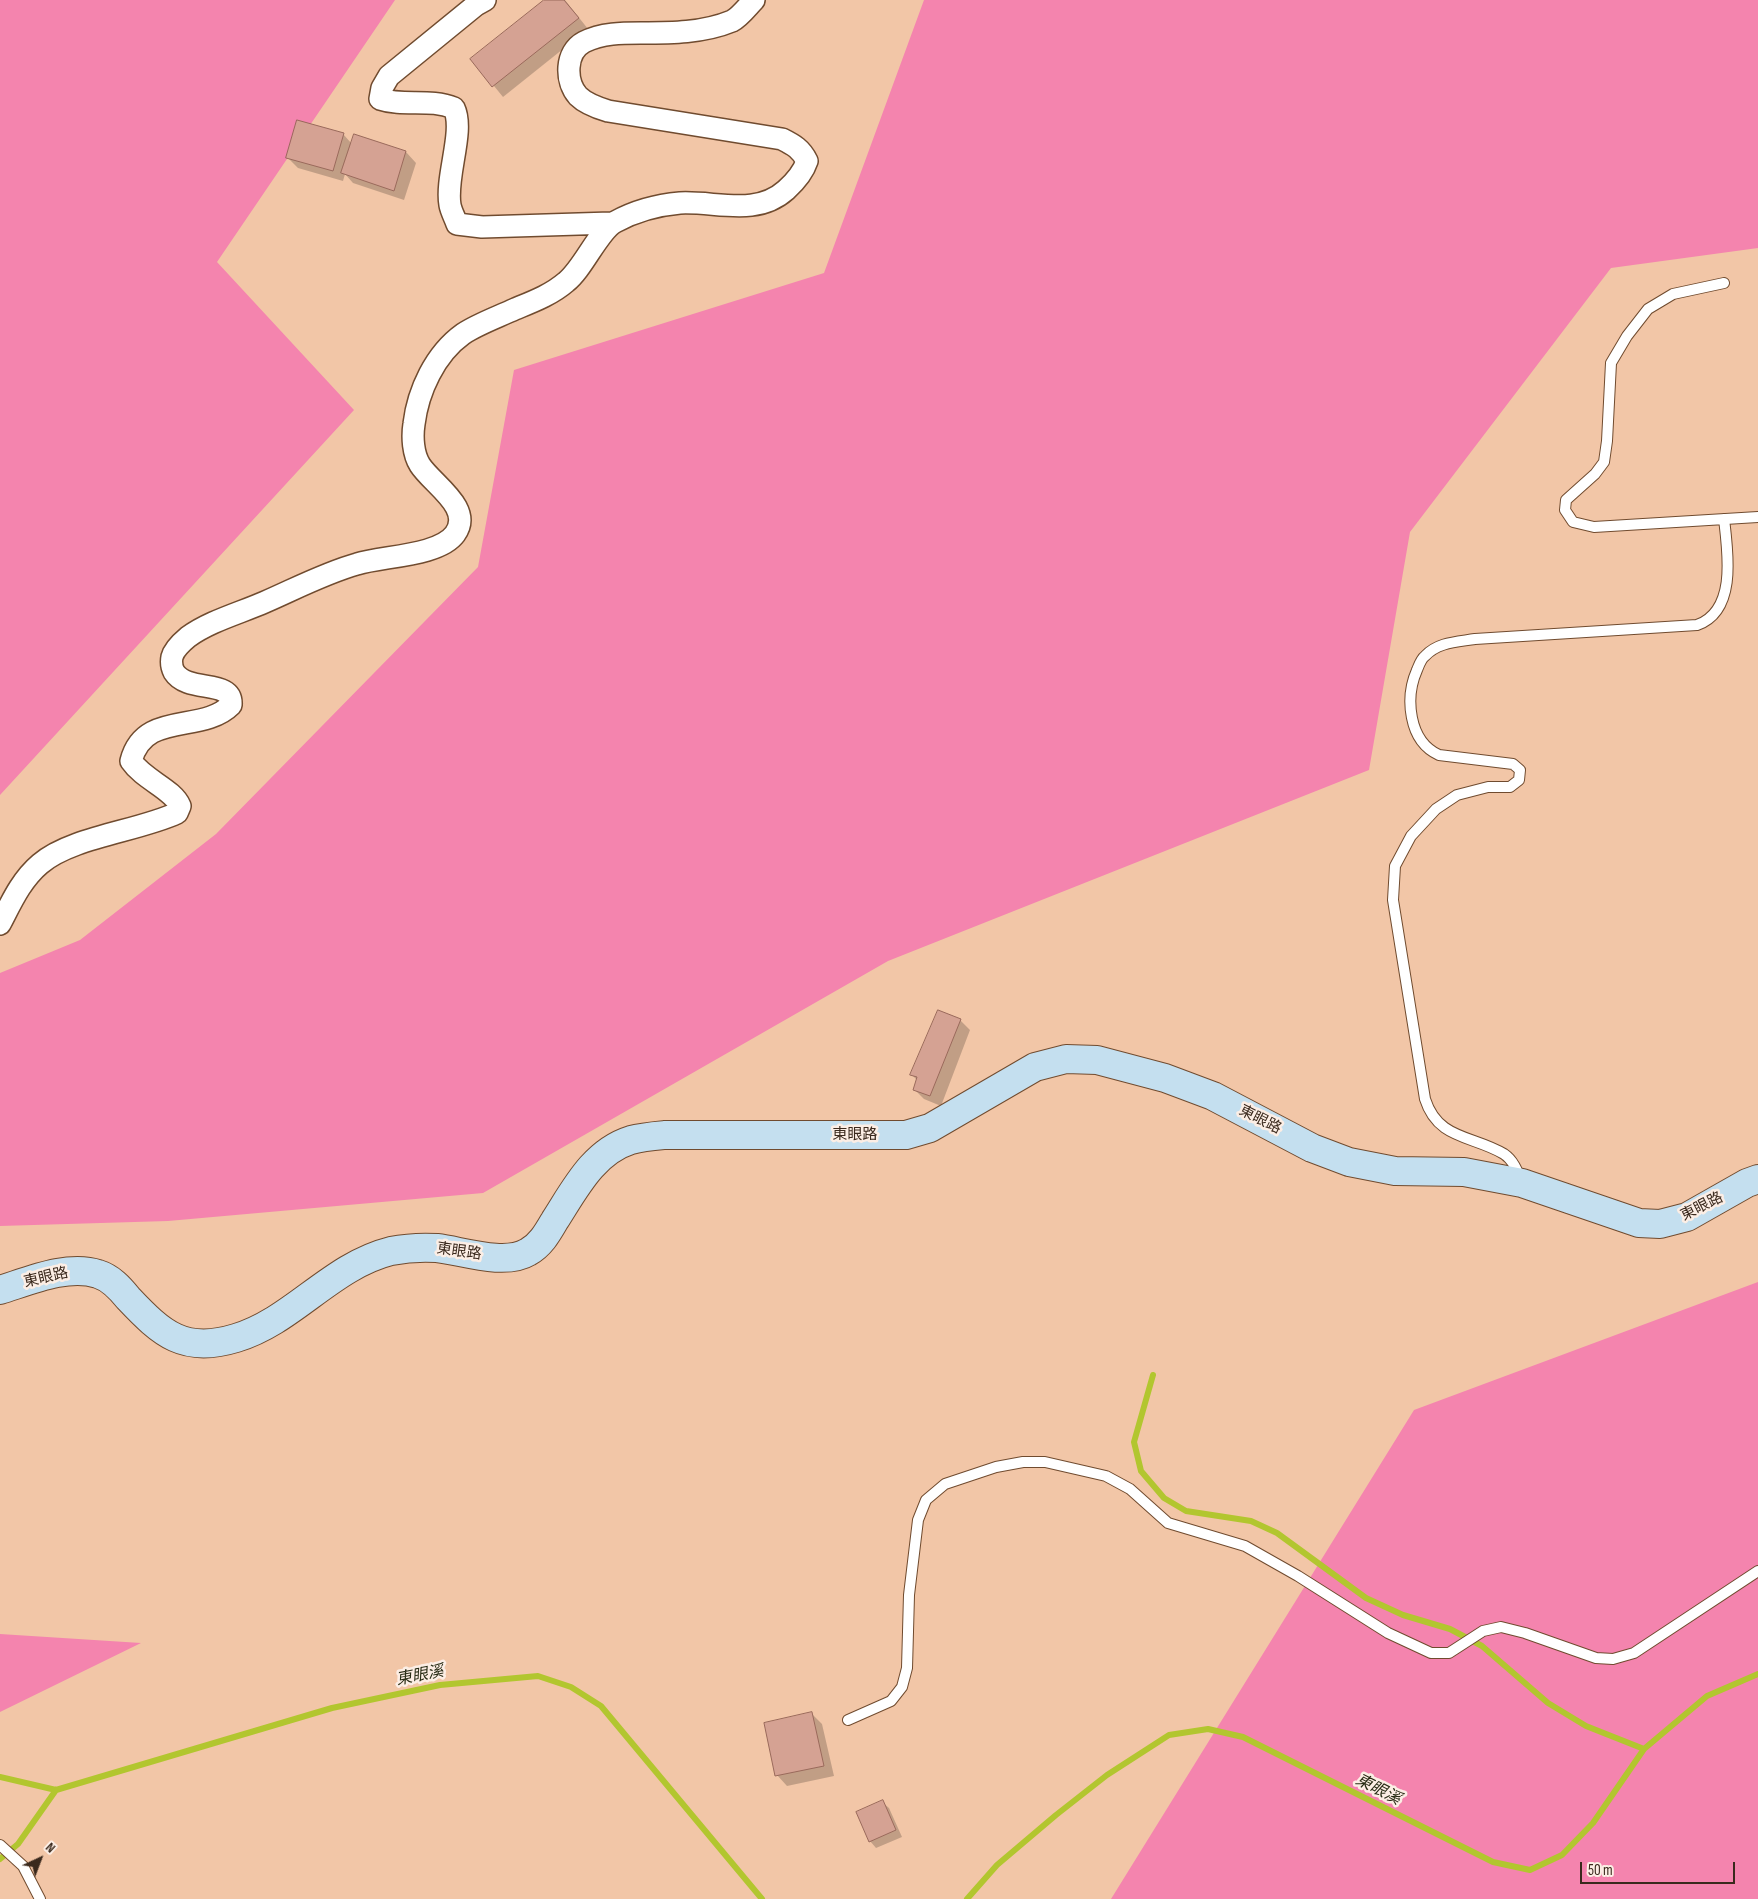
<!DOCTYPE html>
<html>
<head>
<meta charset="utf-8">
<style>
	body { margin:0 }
	#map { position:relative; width:1758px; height:1899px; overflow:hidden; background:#f2c6a7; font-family:"Sofia Sans Condensed",sans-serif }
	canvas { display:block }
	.north { position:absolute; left:15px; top:1834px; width:50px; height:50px; -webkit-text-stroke:4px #fceee5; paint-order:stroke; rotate:43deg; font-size:14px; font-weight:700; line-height:20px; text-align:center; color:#3a291d }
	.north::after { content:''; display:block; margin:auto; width:18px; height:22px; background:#3a291d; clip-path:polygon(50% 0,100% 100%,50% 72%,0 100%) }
	.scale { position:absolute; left:1580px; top:1862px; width:155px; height:22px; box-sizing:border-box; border:2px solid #3a291d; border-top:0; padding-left:6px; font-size:15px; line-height:18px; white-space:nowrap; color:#3a291d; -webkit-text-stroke:4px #fceee5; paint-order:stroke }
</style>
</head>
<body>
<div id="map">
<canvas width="1758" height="1899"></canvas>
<div class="north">N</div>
<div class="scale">50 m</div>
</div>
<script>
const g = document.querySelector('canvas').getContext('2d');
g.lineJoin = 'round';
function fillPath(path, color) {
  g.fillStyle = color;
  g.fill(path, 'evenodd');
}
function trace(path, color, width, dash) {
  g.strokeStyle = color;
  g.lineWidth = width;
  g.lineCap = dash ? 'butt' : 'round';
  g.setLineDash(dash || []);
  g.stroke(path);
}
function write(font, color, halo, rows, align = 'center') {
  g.font = font + ' "Sofia Sans Condensed","Noto Sans TC",sans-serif';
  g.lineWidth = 5;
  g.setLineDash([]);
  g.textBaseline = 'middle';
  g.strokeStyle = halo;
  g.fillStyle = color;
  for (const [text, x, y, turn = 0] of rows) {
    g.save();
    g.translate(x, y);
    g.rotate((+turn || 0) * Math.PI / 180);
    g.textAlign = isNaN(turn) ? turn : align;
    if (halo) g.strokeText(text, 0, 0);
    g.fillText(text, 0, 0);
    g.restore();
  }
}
fillPath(new Path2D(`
	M0,0H395L217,262L354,410L0,795Z
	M924,0H1758V248L1611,268L1410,532L1369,770L888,961L483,1193L168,1221L0,1226V973L80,940L216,834L478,567L514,370L824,273Z
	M1758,1282V1899H1111L1414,1410Z
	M0,1634L141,1643L0,1712Z`), '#f484ae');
fillPath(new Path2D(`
	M546,0H565L588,29L503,97L472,59Z
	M343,134L352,144L355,136L406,152L416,163L404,200L353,183L345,174L343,181L298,168L288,158Z
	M960,1020L970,1030L941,1106L924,1099L914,1089L917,1080L912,1075Z
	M812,1714L822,1724L834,1776L787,1786L777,1775Z
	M882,1802L889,1808L902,1837L876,1848L870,1841Z`), '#0003');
trace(new Path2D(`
	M1153,1375L1134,1442L1141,1471L1164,1498L1186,1511L1251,1521L1277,1533L1366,1598L1403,1615L1450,1629L1482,1646L1548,1703L1586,1726L1644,1749
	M0,1777L56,1790L332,1708L440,1685L538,1676L571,1687L601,1706L762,1899
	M0,1859L18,1844L56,1790
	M967,1899L997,1865L1056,1815L1107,1775L1169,1735L1208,1729L1243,1737L1493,1862L1530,1870L1562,1855L1593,1823L1644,1749L1707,1696L1758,1674`), '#b2c62f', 6);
const building = new Path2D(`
	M544,0H564L579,18L492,87L470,59Z
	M297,120L344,133L333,171L286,158Z
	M354,134L406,151L394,191L341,173Z
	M938,1010L961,1019L930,1096L913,1090L917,1077L910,1075Z
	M812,1712L824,1766L775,1776L764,1723Z
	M883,1800L896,1830L869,1842L856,1812Z`);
fillPath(building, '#d5a293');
trace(building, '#99695b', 1);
const lane = new Path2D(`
	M1724,283L1673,294L1648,309L1627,336L1611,363L1607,441L1604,462L1595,474L1566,500L1565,510L1573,522L1594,527L1758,517
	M1521,1180C1517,1170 1513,1160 1504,1154C1472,1135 1438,1140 1425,1099L1393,900L1395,866L1411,836L1436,809L1457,795L1488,787H1510L1519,780L1520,770L1513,764L1439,755C1408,741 1405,697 1417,670C1419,665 1421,659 1425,656C1438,642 1457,642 1475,639L1697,625C1737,611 1728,553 1724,519
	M848,1720L891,1701L902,1687L907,1668L909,1595L918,1520L926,1500L945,1484L996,1467L1023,1462H1045L1106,1476L1130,1489L1168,1523L1245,1546L1298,1576L1388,1633L1431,1653H1449L1483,1631L1501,1627L1525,1633L1596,1658L1613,1659L1634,1653L1758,1571
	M0,1845L23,1866L40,1899`);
const street = new Path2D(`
	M485,0L476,5L389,76L382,88L380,99C404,107 430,98 454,108C465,131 445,177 450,205C451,211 455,218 457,224L482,227L611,223
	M0,924C11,903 21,880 40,864C71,837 139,831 177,813L180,806C173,789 144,780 131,761C144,710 202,734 231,705C233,678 188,694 174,672C172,668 171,662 172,657C174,649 182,642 188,637C210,621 240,613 265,602C295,589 325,573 357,564C383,556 439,556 455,534C474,508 432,484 420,465C413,454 412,437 414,424C418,391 435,354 463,334C478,324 498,317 515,309C532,302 551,295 566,282C583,269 599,230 615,222C635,211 657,205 680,203C716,201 756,217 786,190C796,181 803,173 807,161C801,149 794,145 782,139L608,111C598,108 586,104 578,96C565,81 565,52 584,42C602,33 622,33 641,33C671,33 703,33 732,21C740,17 748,6 754,0`);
const secondary = new Path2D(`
	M0,1290C29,1281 68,1264 98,1274C111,1278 120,1288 128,1298C162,1334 184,1354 236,1338C293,1321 331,1266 391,1251C406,1248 421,1247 437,1248C462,1251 505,1266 528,1252C541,1245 548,1232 555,1220C575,1189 593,1152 631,1140C642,1137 654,1136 665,1135H906L930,1128L1035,1067L1066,1059L1097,1060L1165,1078L1213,1096L1312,1148L1349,1162L1395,1171L1464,1172L1522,1183L1639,1223L1660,1224L1687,1217L1747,1183L1758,1179`);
trace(lane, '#704b2f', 12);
trace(street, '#704b2f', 24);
trace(secondary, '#704b2f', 30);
trace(lane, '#fff', 10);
trace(street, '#fff', 21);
trace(secondary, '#c4dfef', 28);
write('15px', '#3a291d', '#fceee5', [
	["東眼路",1260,1120,27],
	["東眼路",855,1135],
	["東眼路",1702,1207,-27],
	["東眼路",459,1252,8],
	["東眼路",46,1278,-13]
]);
write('italic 16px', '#282c15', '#fceee5', [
	["東眼溪",420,1676,-11],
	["東眼溪",1378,1790,27]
]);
</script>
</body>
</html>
